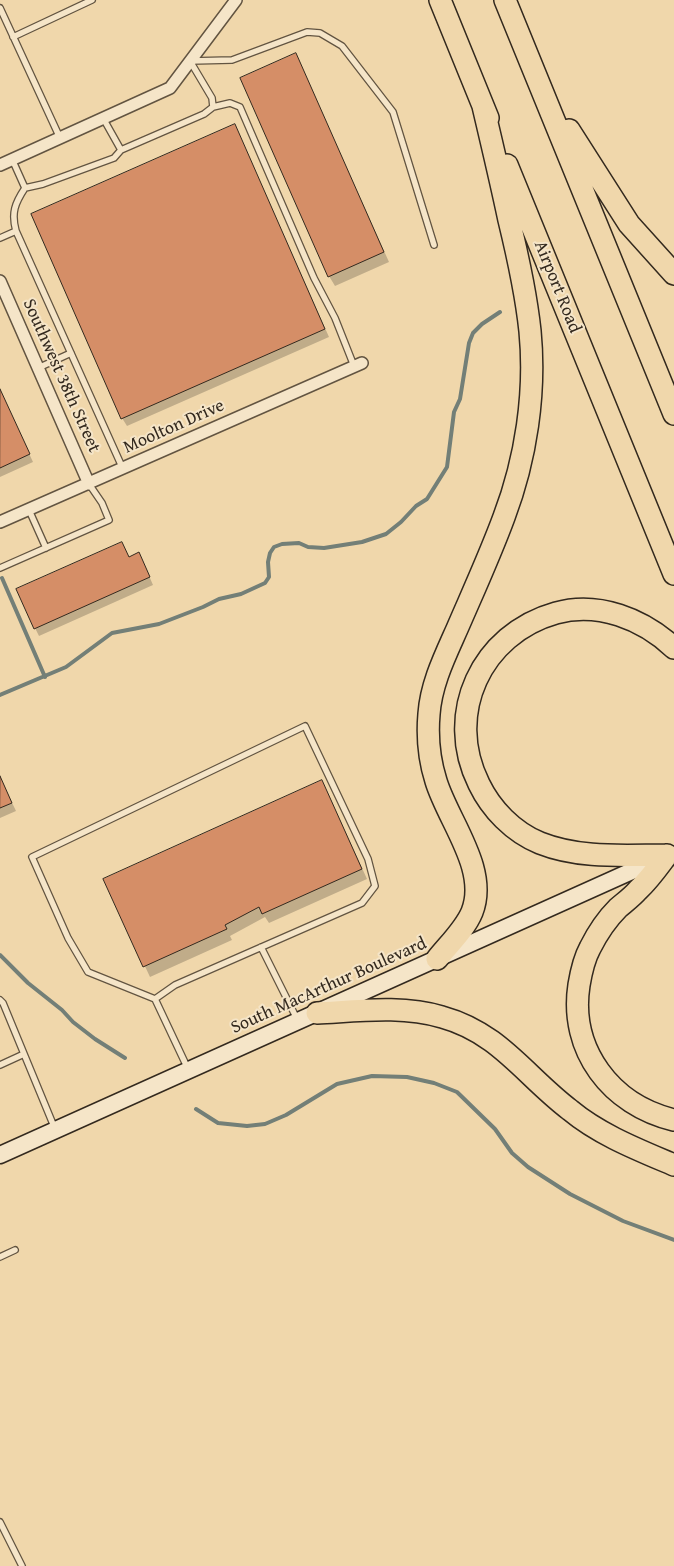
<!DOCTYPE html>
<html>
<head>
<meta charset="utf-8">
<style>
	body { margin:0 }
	canvas { display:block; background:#f0d7ab }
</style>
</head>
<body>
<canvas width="674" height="1566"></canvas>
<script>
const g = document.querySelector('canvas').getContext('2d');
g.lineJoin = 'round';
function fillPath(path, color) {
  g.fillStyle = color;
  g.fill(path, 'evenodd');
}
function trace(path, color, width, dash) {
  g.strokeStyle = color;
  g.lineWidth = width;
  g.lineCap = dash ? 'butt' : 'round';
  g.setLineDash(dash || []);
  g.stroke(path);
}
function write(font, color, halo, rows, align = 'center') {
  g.font = font + ' "Gentium Book Plus",serif';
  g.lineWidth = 4;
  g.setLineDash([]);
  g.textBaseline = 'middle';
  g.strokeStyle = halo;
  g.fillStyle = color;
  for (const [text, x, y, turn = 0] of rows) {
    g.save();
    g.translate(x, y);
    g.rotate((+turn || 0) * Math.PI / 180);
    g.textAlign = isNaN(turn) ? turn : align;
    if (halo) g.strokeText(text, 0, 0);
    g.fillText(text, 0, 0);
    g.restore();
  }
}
fillPath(new Path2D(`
	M296,55L389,262L335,286L329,276Z
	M235,126L329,337L127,426L122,418Z
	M0,397L6,404L33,462L0,477Z
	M129,558L143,562L153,585L39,636L35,628Z
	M0,781L5,788L16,811L0,818Z
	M327,791L367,879L269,923L265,917L230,936L232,940L150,977L104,879Z`), '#0003');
trace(new Path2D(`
	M2,578L45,677
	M0,695L66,667L112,633L159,624L203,607L219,599L241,594L265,583L269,577L268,562L270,553L274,547L282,544L299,543L308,547L324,548L362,542L386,534L401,522L416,506L427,499L447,467L454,412L460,399L469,343L473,333L482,324L500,312
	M0,955L28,983L62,1010L73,1022L95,1039L125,1058
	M196,1109L218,1123L247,1126L265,1124L286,1115L337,1084L372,1076L407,1077L434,1083L457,1092L495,1129L512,1153L528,1167L570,1194L623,1221L674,1240`), '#737f77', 4);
const building = new Path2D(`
	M296,53L384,252L328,277L240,78Z
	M235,124L325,329L121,419L31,214Z
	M0,389L30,454L0,468Z
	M122,542L129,557L139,552L150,577L34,629L16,589Z
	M0,776L12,803L0,808Z
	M322,780L362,869L262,914L259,907L225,925L227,929L143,967L103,879Z`);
fillPath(building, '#d58e67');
trace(building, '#33291e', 1);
const service = new Path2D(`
	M0,8L60,138
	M13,37L92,0
	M213,107L230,103L240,107L314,278L335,318L354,366
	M121,150L204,114L213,107L212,98L190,61L232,60L307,32L320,33L342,46L393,112L434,245
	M12,159L25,188C15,203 11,213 16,231L123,469
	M25,188L43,184L114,158L121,150L103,118
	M0,238L16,231
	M38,368L71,353
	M29,510L46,548
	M0,568L109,520L102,503L89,484
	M261,947L297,1019
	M155,999L88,972L68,938L32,857L305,726L368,859L375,886L362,903L175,985L155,999L188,1069
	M0,1000L3,1003L55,1129
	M0,1065L24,1054
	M0,1257L15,1250
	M0,1522L22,1566`);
const minor = new Path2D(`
	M0,165L170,88L236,0
	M0,281L89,484
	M0,522L362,363`);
const secondary = new Path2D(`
	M0,1155L663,857`);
const motorway = new Path2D(`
	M440,0L488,118
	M505,0L674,414
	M569,130L629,224L674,274
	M507,165L674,574
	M667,855C625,855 580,859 540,843C513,832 491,809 479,784C444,714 481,634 556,613C598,601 643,619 674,648
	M667,855C658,867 649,880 638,890C632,897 625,902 618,908C607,919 597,934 590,948C584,959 581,973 579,985C569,1050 611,1105 674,1120
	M437,959C449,944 465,929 472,912C489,869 448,821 436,781C429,759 427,737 429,714C431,684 445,656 457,629C473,592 490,555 504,517C526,459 536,393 530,331C526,293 518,257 509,220C501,182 492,144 483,106
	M317,1013C358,1011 402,1005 442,1017C500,1033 525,1076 570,1110C600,1135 639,1150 674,1165`);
trace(service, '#625441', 8);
trace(minor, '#625441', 14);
trace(secondary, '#33291e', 19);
trace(motorway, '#33291e', 24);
trace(service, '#f5e5c8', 5.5);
trace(minor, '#f5e5c8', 11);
trace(secondary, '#f5e5c8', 16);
trace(motorway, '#f0d7ab', 21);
write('18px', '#33291e', '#f5e5c8', [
	["Airport Road",557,287,68],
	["Southwest 38th Street",61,376,66],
	["Moolton Drive",174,427,-24],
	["South MacArthur Boulevard",329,986,-24]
]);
</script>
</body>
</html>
